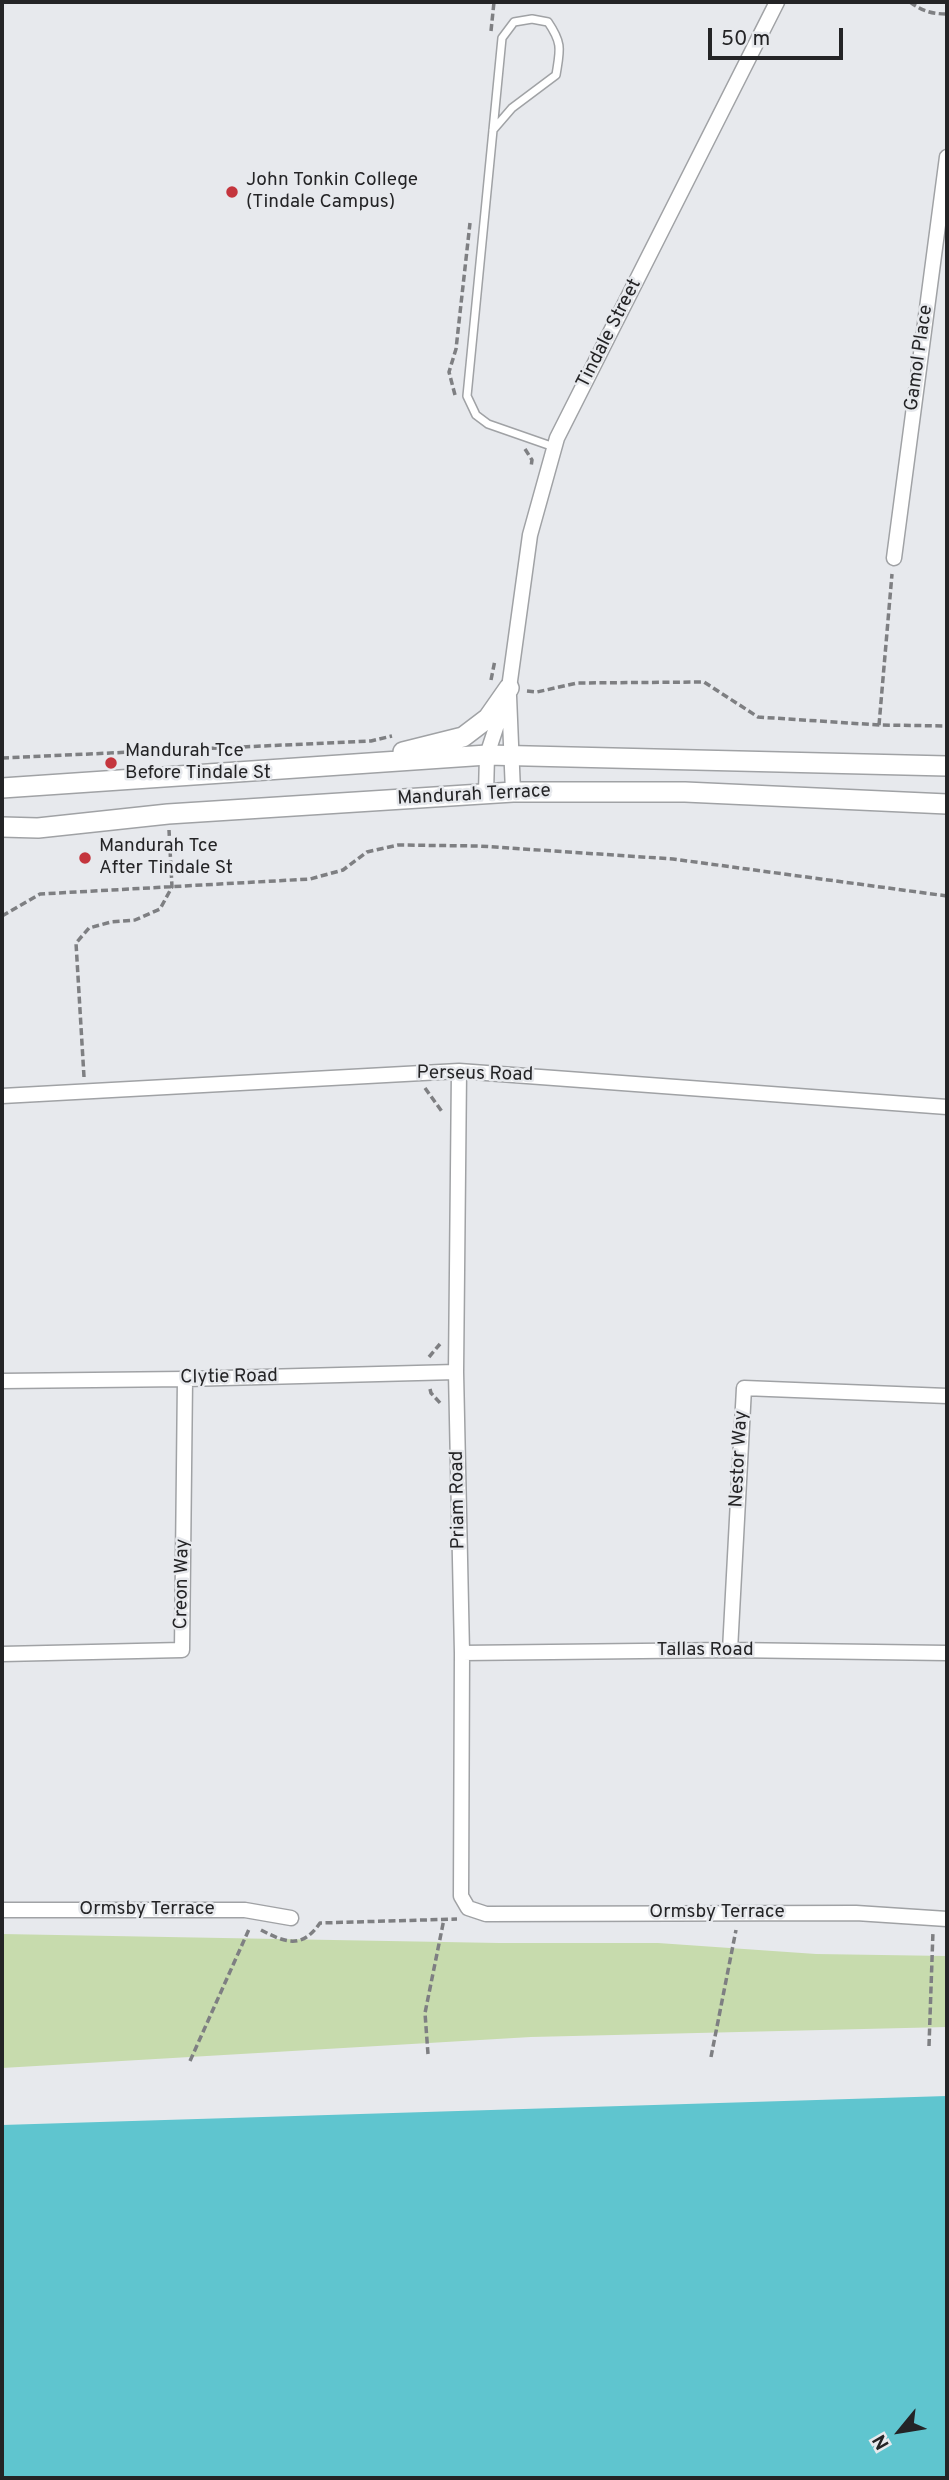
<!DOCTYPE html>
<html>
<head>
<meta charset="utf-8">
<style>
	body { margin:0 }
	#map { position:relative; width:949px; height:2480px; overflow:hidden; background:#e7e9ed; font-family:Overpass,sans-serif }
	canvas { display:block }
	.frame { position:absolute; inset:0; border:4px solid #242426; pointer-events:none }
	.north { position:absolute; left:865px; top:2396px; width:70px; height:70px; -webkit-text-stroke:5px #e7e9ed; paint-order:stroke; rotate:240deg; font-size:19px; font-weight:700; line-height:28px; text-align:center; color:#242426 }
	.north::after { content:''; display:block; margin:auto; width:24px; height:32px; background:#242426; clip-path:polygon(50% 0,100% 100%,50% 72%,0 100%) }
	.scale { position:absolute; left:708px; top:28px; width:135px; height:32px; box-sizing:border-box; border:4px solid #242426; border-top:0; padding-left:9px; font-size:21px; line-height:24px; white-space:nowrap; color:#242426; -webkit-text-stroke:5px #e7e9ed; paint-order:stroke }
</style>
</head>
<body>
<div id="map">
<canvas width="949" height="2480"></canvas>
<div class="frame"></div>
<div class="north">N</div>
<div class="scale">50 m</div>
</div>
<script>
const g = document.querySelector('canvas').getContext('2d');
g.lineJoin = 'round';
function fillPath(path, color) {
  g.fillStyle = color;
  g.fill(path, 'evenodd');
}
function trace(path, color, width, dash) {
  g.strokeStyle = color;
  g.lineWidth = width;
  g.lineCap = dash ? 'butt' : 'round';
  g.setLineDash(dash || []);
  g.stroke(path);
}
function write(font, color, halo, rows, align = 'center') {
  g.font = font + ' Overpass,sans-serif';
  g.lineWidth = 5;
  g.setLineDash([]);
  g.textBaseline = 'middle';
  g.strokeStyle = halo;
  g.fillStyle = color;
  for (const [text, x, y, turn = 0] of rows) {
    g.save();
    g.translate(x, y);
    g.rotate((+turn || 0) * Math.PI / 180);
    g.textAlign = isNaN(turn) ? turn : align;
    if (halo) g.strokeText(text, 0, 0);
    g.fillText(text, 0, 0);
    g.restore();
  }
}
fillPath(new Path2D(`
	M2,1934L499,1943H658L816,1954L947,1956V2027L531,2037L2,2068Z`), '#c7dbad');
fillPath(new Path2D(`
	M947,2096V2478H2V2125Z`), '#5fc5cf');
const lane = new Path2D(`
	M493,130L512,108L556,75C560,50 563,44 548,22L532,19L514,22L502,38L467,396L476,415L488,424L554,447`);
const street = new Path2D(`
	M894,558L947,157
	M509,696L513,792
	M486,794L487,755L509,688L530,535L557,438L777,2
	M459,1071L456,1372L462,1653L461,1896L468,1908L486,1914L856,1913L947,1919
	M2,1096L459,1071L947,1107
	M2,1381L185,1379L456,1372
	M730,1650L744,1388L947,1396
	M462,1653L730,1650L947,1653
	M2,1654L182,1650L185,1379
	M2,1910H245L291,1918`);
const secondary = new Path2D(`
	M403,752L463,737L488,718L509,688
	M2,788L487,755L947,766
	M2,827L38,828L168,814L513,792H685L947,804`);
trace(lane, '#a0a2a5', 10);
trace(street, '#a0a2a5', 17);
trace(secondary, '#a0a2a5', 22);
trace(new Path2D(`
	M910,2C922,11 932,14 947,14
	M491,31L494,2
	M455,395L449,372L456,349L470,223
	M525,449L532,460L531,467
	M491,680L495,660
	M527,691L537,692L577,683L704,682L758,717L879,725L947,726
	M879,725L892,574
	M2,758L371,741L392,736
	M2,916L40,894L310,879L343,870L367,852L398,845L479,846L673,859L947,896
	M84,1077L76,943L89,928L111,922L135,920L160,909L172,887L169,830
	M425,1088L443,1113
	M429,1357L440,1344
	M430,1389L431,1393L442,1405
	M261,1930C286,1943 302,1949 320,1923L457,1919
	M929,2046L933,1931
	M428,2054L425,2013L444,1919
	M711,2057L736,1930
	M190,2061L250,1927`), '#7e7f82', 3.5, [7, 3.5]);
trace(lane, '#fff', 7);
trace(street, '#fff', 14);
trace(secondary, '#fff', 19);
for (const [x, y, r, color] of [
	[232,192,7,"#c4353d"],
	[111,763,7,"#c4353d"],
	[85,858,7,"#c4353d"]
]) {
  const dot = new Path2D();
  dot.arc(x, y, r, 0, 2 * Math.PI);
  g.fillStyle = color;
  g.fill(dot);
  trace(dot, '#e7e9ed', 2.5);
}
write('19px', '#242426', '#e7e9ed', [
	["John Tonkin College",246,181],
	["(Tindale Campus)",246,203],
	["Mandurah Tce",125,752],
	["Before Tindale St",125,774],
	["Mandurah Tce",99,847],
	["After Tindale St",99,869]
], 'left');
write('19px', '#242426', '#e7e9ed', [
	["Tindale Street",610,334,-63],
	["Gamol Place",920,358,-82],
	["Mandurah Terrace",474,796,-3],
	["Perseus Road",475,1075,1],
	["Clytie Road",229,1378,-1],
	["Nestor Way",740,1459,-87],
	["Priam Road",459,1500,-91],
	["Creon Way",183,1584,-89],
	["Tallas Road",705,1651],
	["Ormsby Terrace",147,1910],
	["Ormsby Terrace",717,1913]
]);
</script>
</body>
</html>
